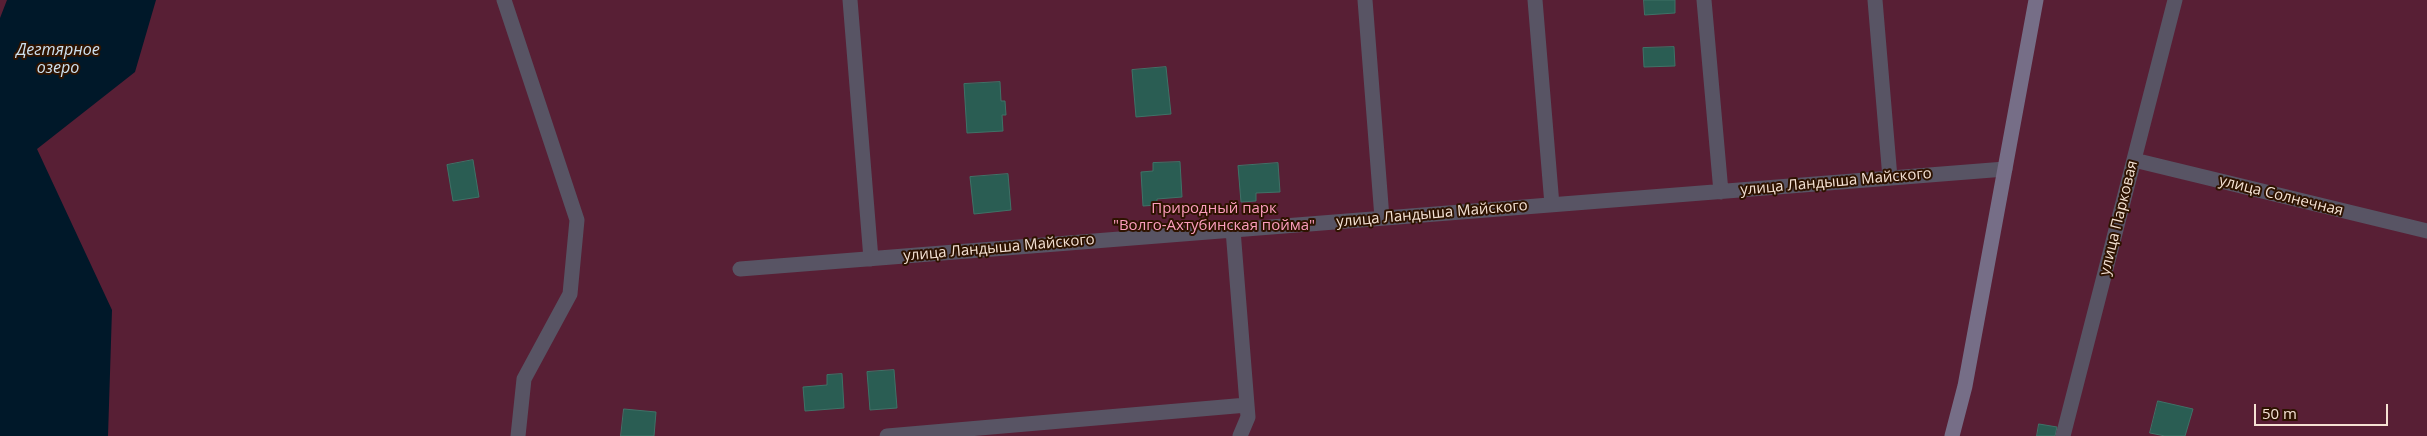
<!DOCTYPE html>
<html>
<head>
<meta charset="utf-8">
<style>
	body { margin:0 }
	#map { position:relative; width:2427px; height:436px; overflow:hidden; background:#391c03; font-family:"Open Sans",sans-serif }
	canvas { display:block }
	.scale { position:absolute; left:2254px; top:404px; width:134px; height:22px; box-sizing:border-box; border:2px solid #f5e2d4; border-top:0; padding-left:6px; font-size:15px; line-height:18px; white-space:nowrap; color:#f5e2d4; -webkit-text-stroke:4px #2e1300; paint-order:stroke }
</style>
</head>
<body>
<div id="map">
<canvas width="2427" height="436"></canvas>
<div class="scale">50 m</div>
</div>
<script>
const g = document.querySelector('canvas').getContext('2d');
g.lineJoin = 'round';
function fillPath(path, color) {
  g.fillStyle = color;
  g.fill(path, 'evenodd');
}
function trace(path, color, width, dash) {
  g.strokeStyle = color;
  g.lineWidth = width;
  g.lineCap = dash ? 'butt' : 'round';
  g.setLineDash(dash || []);
  g.stroke(path);
}
function write(font, color, halo, rows, align = 'center') {
  g.font = font + ' "Open Sans",sans-serif';
  g.lineWidth = 4;
  g.setLineDash([]);
  g.textBaseline = 'middle';
  g.strokeStyle = halo;
  g.fillStyle = color;
  for (const [text, x, y, turn = 0] of rows) {
    g.save();
    g.translate(x, y);
    g.rotate((+turn || 0) * Math.PI / 180);
    g.textAlign = isNaN(turn) ? turn : align;
    if (halo) g.strokeText(text, 0, 0);
    g.fillText(text, 0, 0);
    g.restore();
  }
}
fillPath(new Path2D(`
	M0,0H2427V436H0Z`), '#581f35');
fillPath(new Path2D(`
	M7,0H156L135,72L37,149L112,310L108,436H0V18Z`), '#001829');
const building = new Path2D(`
	M1644,0H1675V13L1645,15Z
	M1674,47L1675,66L1644,67L1643,48Z
	M1166,67L1171,114L1136,117L1132,70Z
	M1000,82L1001,101H1005L1006,115H1002L1003,131L967,133L964,84Z
	M473,160L479,197L453,201L447,165Z
	M1180,162L1182,197L1157,199V205L1143,206L1141,172L1153,171V163Z
	M1278,163L1280,192L1256,193V201L1241,202L1238,166Z
	M1008,174L1011,210L974,214L970,177Z
	M894,370L897,408L870,410L867,372Z
	M842,374L844,408L805,411L803,387L827,385V375Z
	M2158,401L2193,409L2185,436H2165L2150,433Z
	M624,409L656,412L654,436H621Z
	M2039,424L2057,427L2055,436H2037Z`);
fillPath(building, '#2a5d53');
trace(building, '#3f7267', 1);
trace(new Path2D(`
	M504,0L577,220L570,294L524,379L518,436
	M850,0L871,259
	M1365,0L1382,218
	M1535,0L1552,205
	M1704,0L1721,192
	M1875,0L1890,178
	M2134,160L2427,231
	M1233,230L1248,417L1240,436
	M740,269L2005,169
	M887,436L1247,405
	M2063,436L2175,0`), '#585464', 15);
trace(new Path2D(`
	M1952,436L1965,386L2036,0`), '#766e87', 15);
write('15px', '#f5e2d4', '#2e1300', [
	["улица Ландыша Майского",1836,182,-5],
	["улица Солнечная",2281,196,14],
	["улица Ландыша Майского",1432,214,-5],
	["улица Парковая",2119,218,-76],
	["улица Ландыша Майского",999,248,-5]
]);
write('15px', '#fc9dbd', '#2e1300', [
	["Природный парк",1214,209],
	["\"Волго-Ахтубинская пойма\"",1214,226]
]);
write('italic 16px', '#cde1f0', '#2e1300', [
	["Дегтярное",58,50],
	["озеро",58,68]
]);
</script>
</body>
</html>
